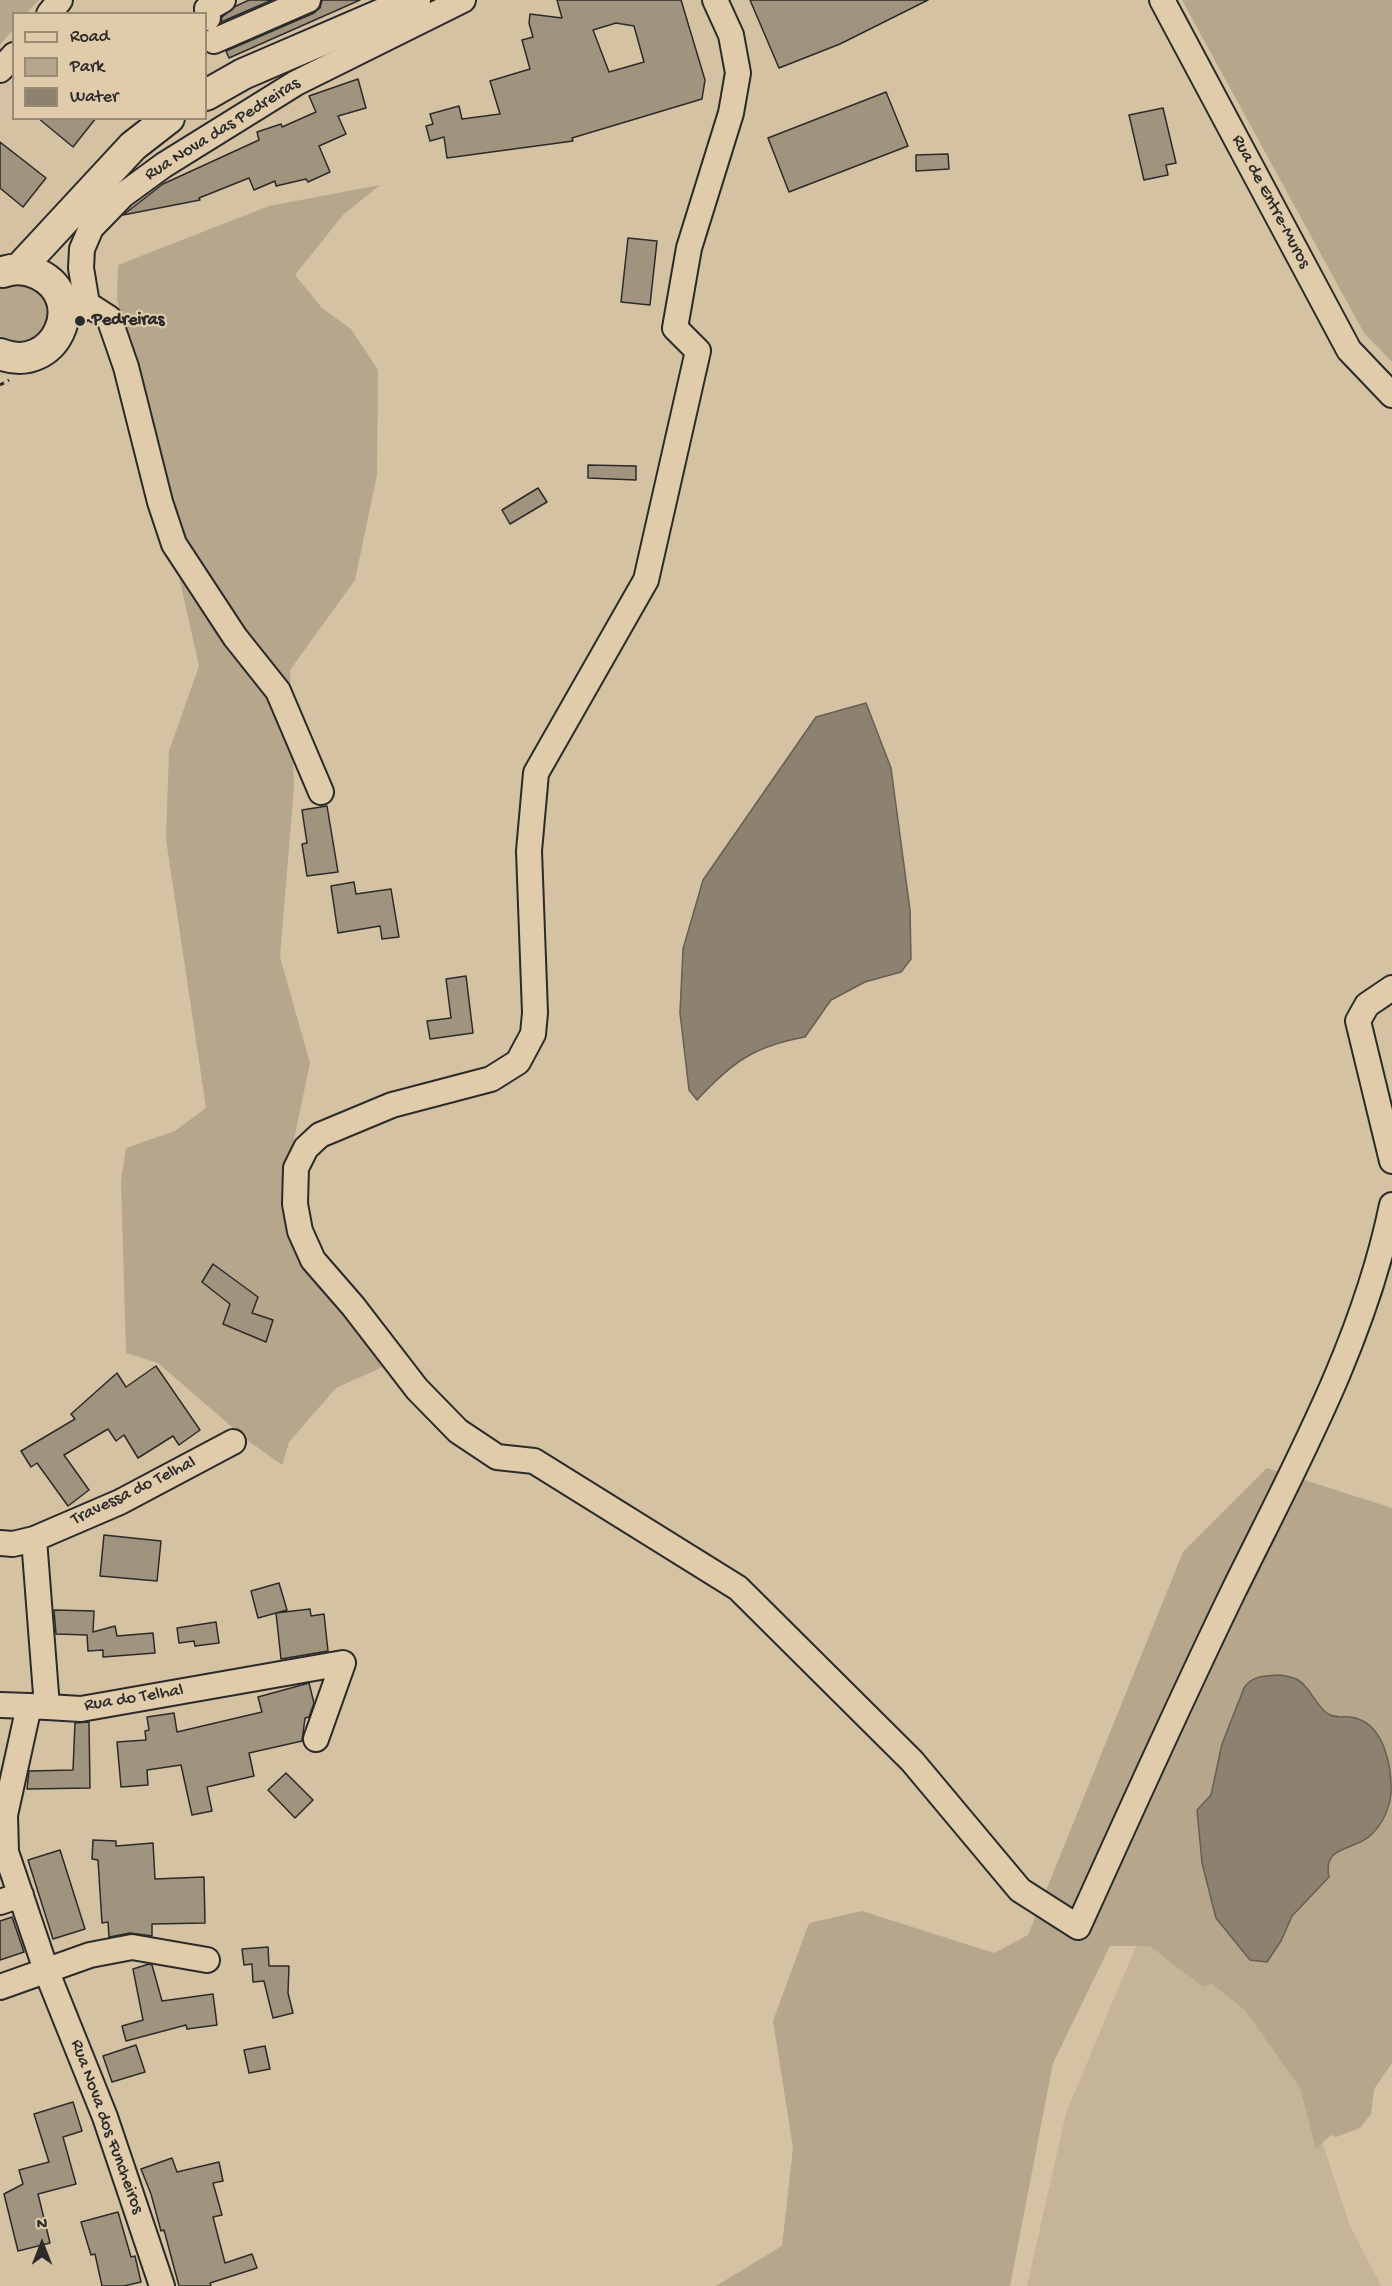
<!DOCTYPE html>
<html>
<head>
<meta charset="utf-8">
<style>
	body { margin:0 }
	#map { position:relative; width:1392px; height:2286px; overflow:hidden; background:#d5c2a2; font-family:"Gochi Hand",sans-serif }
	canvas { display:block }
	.legend { position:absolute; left:12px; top:12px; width:195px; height:108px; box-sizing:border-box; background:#e0ccaa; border:2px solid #988c77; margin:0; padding:8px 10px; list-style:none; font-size:18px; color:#2b2b2b }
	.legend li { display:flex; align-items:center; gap:12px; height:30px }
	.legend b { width:30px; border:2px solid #988c77 }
	.north { position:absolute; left:12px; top:2214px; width:60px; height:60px; -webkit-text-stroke:4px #e0ccaa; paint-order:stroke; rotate:0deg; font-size:16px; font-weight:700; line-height:24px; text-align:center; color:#2b2b2b }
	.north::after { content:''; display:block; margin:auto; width:21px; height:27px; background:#2b2b2b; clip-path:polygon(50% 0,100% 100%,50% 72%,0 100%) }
</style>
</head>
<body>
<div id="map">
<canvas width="1392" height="2286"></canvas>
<ul class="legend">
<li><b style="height:8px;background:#e0ccaa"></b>Road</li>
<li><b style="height:16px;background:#b5a68c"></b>Park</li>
<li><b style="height:16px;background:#8d8270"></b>Water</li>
</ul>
<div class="north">N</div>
</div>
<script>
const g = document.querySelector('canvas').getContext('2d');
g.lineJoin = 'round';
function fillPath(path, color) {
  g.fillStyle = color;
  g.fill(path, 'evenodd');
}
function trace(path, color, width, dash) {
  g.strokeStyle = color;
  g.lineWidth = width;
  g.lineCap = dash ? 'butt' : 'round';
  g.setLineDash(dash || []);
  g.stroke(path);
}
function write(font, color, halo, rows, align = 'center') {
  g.font = font + ' "Gochi Hand",sans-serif';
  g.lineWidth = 4.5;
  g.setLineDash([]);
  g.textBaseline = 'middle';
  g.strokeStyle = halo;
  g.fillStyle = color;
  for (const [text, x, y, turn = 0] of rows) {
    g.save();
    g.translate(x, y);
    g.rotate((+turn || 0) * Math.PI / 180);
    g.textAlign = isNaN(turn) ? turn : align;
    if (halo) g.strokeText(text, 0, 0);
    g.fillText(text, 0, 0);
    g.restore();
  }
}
fillPath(new Path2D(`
	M1139,1939L1203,1987L1217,1983L1287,2035L1350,2226L1381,2286H1027L1066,2113Z`), '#c5b497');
fillPath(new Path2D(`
	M0,0H39L27,13L14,14L13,29L0,45Z
	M1182,0H1392V362L1364,333Z
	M380,185L343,215L295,275L322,308L351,329L378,370L377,475L355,580L290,670L294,787L280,957L310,1063L288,1168L309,1273L389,1364L336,1388L289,1442L282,1465L247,1440L158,1363L126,1353L121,1181L126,1148L175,1131L206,1108L166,839L169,751L199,666L117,299L118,265L269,206Z
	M15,282L35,286L48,303C52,333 27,352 0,336V289Z
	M1267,1468L1392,1508V2063L1374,2089L1371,2114L1360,2128L1336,2137L1331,2135L1316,2149L1300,2088L1245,2010L1212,1984L1203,1987L1149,1946H1110L1053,2063L1010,2286H716L782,2246L793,2148L773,2021L809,1923L862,1911L994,1953L1028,1935L1183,1552Z`), '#b5a68c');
const water = new Path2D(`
	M866,703L891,768L910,910L911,959L901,972L865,982L831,1000L805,1037C754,1046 731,1063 697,1100L689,1090L680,1013L683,949L703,880L816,717Z
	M1280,1675C1285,1676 1293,1677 1298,1680C1310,1687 1316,1706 1328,1714C1337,1719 1341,1716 1350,1717C1384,1721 1392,1766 1391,1794C1389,1809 1383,1823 1372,1834C1355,1852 1322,1844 1329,1877L1292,1916L1281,1941L1267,1962L1250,1960L1216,1918L1202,1863L1197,1810L1211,1795L1222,1744L1244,1688C1252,1675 1265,1676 1280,1675Z`);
fillPath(water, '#8d8270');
trace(water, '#665f54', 1.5);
const building = new Path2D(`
	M249,0H272L221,22L222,17L236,6Z
	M322,0H360L229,58L226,51L314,13L320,8Z
	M557,0H681L705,80L702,99L572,138L573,141L447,158L444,137L430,141L426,126L433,124L430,114L459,106L462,119L500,114L490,81L530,69L522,40L533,37L529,23L530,14L562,18ZM616,23L634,26L644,62L609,72L593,30Z
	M750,0H928L840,44L779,68Z
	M358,79L366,108L338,116L346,134L319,146L330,172L308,182L306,179L276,186L275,181L254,190L249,178L199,198L200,200L123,215L163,184L259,140L257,132L281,124L282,127L316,112L309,96Z
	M886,92L908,146L789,192L768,138Z
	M1163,108L1176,163L1166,165L1168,175L1144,180L1129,115Z
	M38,118H96L73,147Z
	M0,142L46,178L23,207L0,188Z
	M948,154L949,169L916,171V155Z
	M628,238L657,241L650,305L621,302Z
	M588,465L636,466V480L588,478Z
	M538,488L547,502L510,524L502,510Z
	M327,806L338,872L307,876L302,844L307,843L302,810Z
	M354,882L356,894L391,889L399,937L382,939L380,926L338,933L331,886Z
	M466,976L473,1033L430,1039L427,1021L451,1018L446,979Z
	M213,1264L258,1297L252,1313L273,1320L266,1342L223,1324L230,1304L202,1282Z
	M156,1366L200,1430L179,1445L173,1436L138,1458L124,1435L116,1441L108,1429L64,1455L89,1490L68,1506L37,1463L31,1467L21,1451L75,1419L71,1414L117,1373L126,1387Z
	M104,1535L161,1541L157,1581L100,1576Z
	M279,1583L287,1610L258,1618L251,1591Z
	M310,1609L311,1616L324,1614L328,1651L281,1659L276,1613Z
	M54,1610L94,1611L93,1632L115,1626L117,1636L153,1633L155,1653L103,1657V1650L88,1651L87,1635L56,1634Z
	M216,1622L219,1643L195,1646L194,1641L179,1643L177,1628Z
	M309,1683L314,1703L309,1717L305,1718L302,1741L249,1753L254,1776L207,1787L212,1811L192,1815L181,1765L147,1770L148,1785L121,1787L117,1742L146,1740L145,1731L149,1730L147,1717L174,1713L177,1732L262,1712L258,1697Z
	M89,1722L90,1788L27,1789L29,1771L73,1770L75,1723Z
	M286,1773L313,1800L295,1818L268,1790Z
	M93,1840L116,1841V1846L153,1843L155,1879L204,1877L205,1923L152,1924V1936L130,1933L109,1937L108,1922L102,1923L98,1860L92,1859Z
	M60,1850L85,1929L53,1939L28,1860Z
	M12,1917L24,1952L0,1960V1921Z
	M268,1947L269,1966H289L288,1993L293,2013L273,2018L264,1981L253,1982L252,1964L244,1965L242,1949Z
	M149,1964L152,1965L162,2001L213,1994L217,2025L187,2029L186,2025L126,2041L122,2026L143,2020L133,1969Z
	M136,2045L145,2072L112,2082L103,2056Z
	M265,2046L270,2069L249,2073L244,2050Z
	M73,2102L82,2131L63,2137L76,2184L38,2194L50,2243L18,2251L4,2194L23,2184L19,2170L49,2162L34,2114Z
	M172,2158L177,2172L219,2162L223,2181L213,2183L222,2215L213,2217L225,2263L252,2254L257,2268L210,2283L211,2286H179L164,2230L161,2231L151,2194L141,2169Z
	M118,2212L131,2257L135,2256L141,2282L124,2286H102L95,2254L91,2255L81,2222Z`);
fillPath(building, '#a1947e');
trace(building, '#2b2b2b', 1.5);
const minor = new Path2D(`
	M715,0L731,35L738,73L731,113L689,248L675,328L698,351L646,580L536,773L529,851L535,1013L533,1034L518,1062L491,1079L392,1105L320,1135L306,1148L296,1168L295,1204L300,1231L313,1260L353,1306L417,1389L458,1431L497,1457L534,1461L738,1588L912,1761L1020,1890L1078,1927C1129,1815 1180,1701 1234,1590C1295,1466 1364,1342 1392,1205
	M1162,0L1349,350L1392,395
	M49,14L60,0
	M208,18L207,9L223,0
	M214,41L308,0
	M0,70L14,55
	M84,302L109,318L126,367L160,502L174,544L235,637L278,691L321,792
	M74,314L80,310L86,298L81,268L82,249L91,228L123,195L164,165L296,83L463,0
	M1392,988L1367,1005L1358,1021L1392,1161
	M34,1539L120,1502L233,1442
	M0,1543L13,1544L34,1539L47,1707L81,1709L343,1663L316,1739
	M0,1705L29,1706
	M47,1707L29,1706L5,1815L6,1852L46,1970L105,2117L162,2286
	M0,1902L21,1895
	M0,1987L90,1955L132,1947L207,1960`);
const major = new Path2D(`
	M206,95L243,74L415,0
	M19,269L133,146L169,118
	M0,354C55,376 90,299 38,274C27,269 14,268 3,272`);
trace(minor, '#2b2b2b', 28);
trace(major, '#2b2b2b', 34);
trace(new Path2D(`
	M0,385L9,380`), '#2b2b2b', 3, [4.5, 4.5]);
trace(minor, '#e0ccaa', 24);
trace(major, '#e0ccaa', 30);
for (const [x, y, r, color] of [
	[80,321,6,"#2b2b2b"]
]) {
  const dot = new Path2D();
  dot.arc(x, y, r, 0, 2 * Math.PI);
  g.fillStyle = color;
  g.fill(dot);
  trace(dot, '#e0ccaa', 2);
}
write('18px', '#2b2b2b', '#e0ccaa', [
	["Rua Nova das Pedreiras",223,130,-32],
	["Rua de Entre-Muros",1270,202,62],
	["Travessa do Telhal",134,1492,-26],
	["Rua do Telhal",134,1699,-9],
	["Rua Nova dos Funcheiros",106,2127,70]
]);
write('bold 18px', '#2b2b2b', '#e0ccaa', [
	["Pedreiras",92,321]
], 'left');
</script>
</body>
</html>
